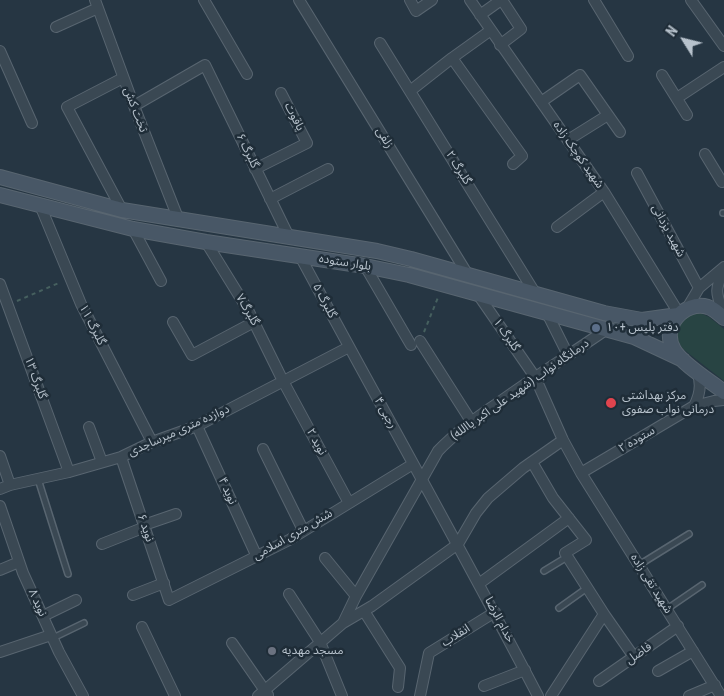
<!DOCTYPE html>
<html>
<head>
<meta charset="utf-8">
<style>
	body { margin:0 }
	#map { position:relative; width:724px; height:696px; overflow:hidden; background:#263643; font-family:"Roboto Condensed",sans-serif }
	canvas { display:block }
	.north { position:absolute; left:659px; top:15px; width:50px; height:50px; -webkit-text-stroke:4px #1f2d38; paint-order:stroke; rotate:306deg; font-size:14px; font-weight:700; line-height:20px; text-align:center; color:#b7c2cc }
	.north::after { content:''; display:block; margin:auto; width:18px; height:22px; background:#b7c2cc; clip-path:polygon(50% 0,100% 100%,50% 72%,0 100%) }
</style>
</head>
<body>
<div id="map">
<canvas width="724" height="696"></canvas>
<div class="north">N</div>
</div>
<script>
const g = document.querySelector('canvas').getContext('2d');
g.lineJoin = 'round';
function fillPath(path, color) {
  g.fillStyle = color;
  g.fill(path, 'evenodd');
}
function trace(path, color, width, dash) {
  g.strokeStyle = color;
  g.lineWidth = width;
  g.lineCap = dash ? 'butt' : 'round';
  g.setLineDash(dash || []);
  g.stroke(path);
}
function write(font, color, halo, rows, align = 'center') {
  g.font = font + ' "Roboto Condensed","Noto Sans Arabic",sans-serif';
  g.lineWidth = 5;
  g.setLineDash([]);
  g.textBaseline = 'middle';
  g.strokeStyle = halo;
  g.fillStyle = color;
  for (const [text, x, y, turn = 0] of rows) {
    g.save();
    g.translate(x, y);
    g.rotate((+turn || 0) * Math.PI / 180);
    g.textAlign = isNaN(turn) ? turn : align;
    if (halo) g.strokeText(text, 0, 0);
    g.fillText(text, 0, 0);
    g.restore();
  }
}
fillPath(new Path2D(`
	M700,313L709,317L724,329V381L683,349C671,333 678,315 700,313Z`), '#284443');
const service = new Path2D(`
	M723,213H724
	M38,479L68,574
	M639,565L689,534
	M544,571L567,557
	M559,608L587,588
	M667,609L702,585
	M53,638L84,623`);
const minor = new Path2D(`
	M95,0L134,106L178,218
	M204,0L247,74
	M299,0L468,275
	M410,0L416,11L432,0
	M470,0L604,192L675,307L678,315
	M594,0L628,56
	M691,0L724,46
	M480,15L501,0
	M56,27L98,8
	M491,30L452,58L522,156L513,164
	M380,43L535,293
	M500,45L521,29L502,0
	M0,51L32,123
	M662,75L687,115
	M410,91L452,58
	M677,98L724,67
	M541,102L580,75L620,132
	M134,106L205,65L289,237
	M568,140L608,115
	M705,154L722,182L724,181
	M255,169L307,143L281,93
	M637,173L699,288
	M270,199L328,169
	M40,205L81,304L152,442
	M122,210L67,107L123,78
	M557,227L604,192
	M133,229L161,281
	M206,242L248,310L283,381L349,503
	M300,256C379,403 461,548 538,696
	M365,266L411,345
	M724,269C714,291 716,293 724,315
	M0,284L69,472
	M477,293L535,377L563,440L581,473L721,696
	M686,310L699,288L724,267
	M547,313L568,355
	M173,322L192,355L254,322
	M420,341L471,421
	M694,406C700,395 702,384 697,372
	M197,426L257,557
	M89,427L102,462
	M263,449L303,530
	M0,456L10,485
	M121,457L169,600L289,540L413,464
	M532,462L553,498L586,540L565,553L604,614L634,657
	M581,473L694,406L714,401L724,400
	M0,489L10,485L69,472L121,457L152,442L197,426L349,347
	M0,506L23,573L59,652L83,696
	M144,525L176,514
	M102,544L145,527
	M325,558L356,596
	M0,570L19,562
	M480,583L569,518
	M289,594L320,642L342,696
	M133,595L164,583
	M364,611L400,668L398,687
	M43,616L76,600
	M343,623L356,596L438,451C456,432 477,417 498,403C534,377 571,354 607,329
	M142,627L175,696
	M232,643L268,695
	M0,652L51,635
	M658,671L693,651
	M599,681L678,626
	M484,686L525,670
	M258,696L343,623L372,606L458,544L476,513L488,498L523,468L563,440
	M420,696L429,653L495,612
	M551,696L604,614
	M689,696L715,685`);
const secondary = new Path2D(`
	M0,177L122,210L377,251L411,259L604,313L642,320L678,315
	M0,195L133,229L206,242L365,266L409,275L634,337L683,360
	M724,318C719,314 714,309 708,307C684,300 660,327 674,350C682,364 710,381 724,392`);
trace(service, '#586570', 8);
trace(minor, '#586570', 12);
trace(secondary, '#586570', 16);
trace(new Path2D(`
	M17,301L61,282
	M424,332L439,295`), '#46605f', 2, [4, 4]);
trace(service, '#3a4853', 5);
trace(minor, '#3a4853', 10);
trace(secondary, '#485766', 14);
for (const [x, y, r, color] of [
	[596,328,5,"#5c6f8a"],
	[611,403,6,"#e0444e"],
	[272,651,5,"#6b7280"]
]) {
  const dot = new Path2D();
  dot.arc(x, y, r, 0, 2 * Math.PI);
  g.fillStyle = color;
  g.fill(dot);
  trace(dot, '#1f2d38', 2);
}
write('12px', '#b7c2cc', '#1f2d38', [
	["تخت کش",135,110,69],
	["یاقوت",294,117,63],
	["زلفی",384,138,58],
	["گلبرگ ۶",247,151,64],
	["شهید کوچک زاده",578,155,55],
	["گلبرگ ۲",458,168,58],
	["شهید یزدانی",668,231,62],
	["بلوار ستوده",345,263,9],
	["گلبرگ ۵",324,301,62],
	["گلبرگ۷",247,310,60],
	["گلبرگ ۱۱",92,325,63],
	["گلبرگ ۱",506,335,55],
	["گلبرگ ۱۳",35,378,70],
	["درمانگاه نواب (شهید علی اکبر یاالله)",520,390,-35],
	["رجبی ۴",385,413,61],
	["دوازده متری میرساجدی",179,431,-24],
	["ستوده ۲",637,440,-30],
	["نوید ۲",316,442,61],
	["نوید ۴",227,491,66],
	["نوید ۶",145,528,71],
	["شش متری اسلامی",293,535,-30],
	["شهید تقی زاده",651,584,58],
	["نوید ۸",37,603,66],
	["خدام الرضا",499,620,62],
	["انقلاب",456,636,-32],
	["فاضل",639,654,-35]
]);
write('12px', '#b7c2cc', '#1f2d38', [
	["دفتر پلیس +۱۰",606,328],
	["مرکز بهداشتی",622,396],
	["درمانی نواب صفوی",622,410],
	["مسجد مهدیه",282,651]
], 'left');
</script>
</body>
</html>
